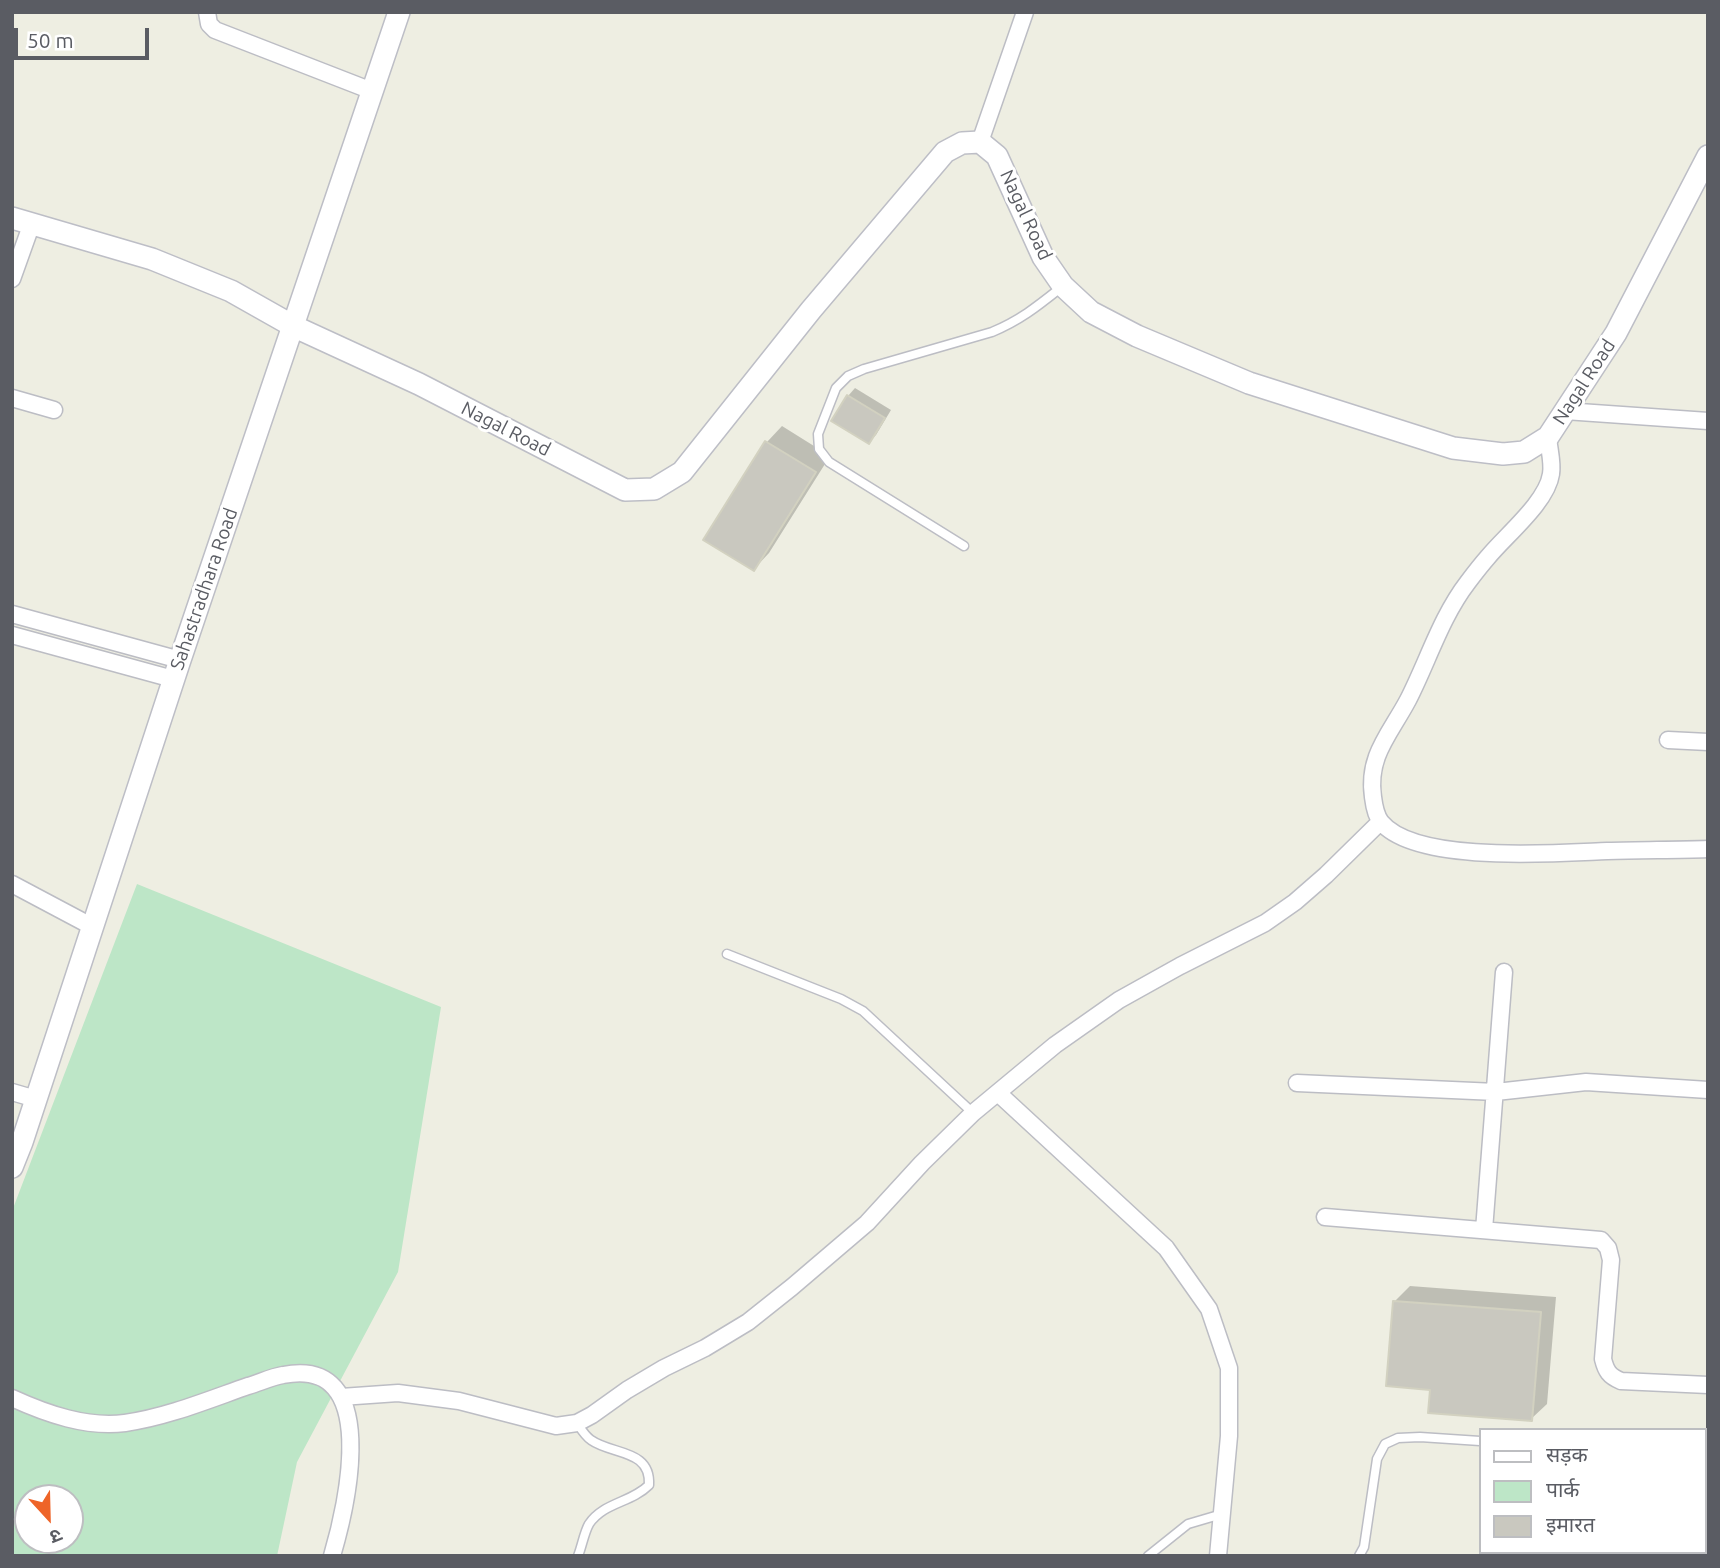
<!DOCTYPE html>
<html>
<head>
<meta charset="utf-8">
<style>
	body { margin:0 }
	#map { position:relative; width:1720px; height:1568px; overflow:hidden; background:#eeeee2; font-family:Ubuntu,"Noto Sans Devanagari",sans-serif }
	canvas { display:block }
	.frame { position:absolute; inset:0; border:14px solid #5a5c63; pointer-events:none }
	.legend { position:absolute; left:1479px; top:1428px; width:228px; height:126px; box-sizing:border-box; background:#fff; border:2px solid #bdbec1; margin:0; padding:9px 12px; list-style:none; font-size:21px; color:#5a5c63 }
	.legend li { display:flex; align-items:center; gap:14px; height:35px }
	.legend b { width:35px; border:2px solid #bdbec1 }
	.north { position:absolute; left:14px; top:1484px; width:70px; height:70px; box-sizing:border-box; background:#fff; border:2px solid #bdbec1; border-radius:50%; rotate:158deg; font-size:19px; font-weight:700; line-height:28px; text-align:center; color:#5a5c63 }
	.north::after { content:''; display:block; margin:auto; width:24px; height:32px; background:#ee6428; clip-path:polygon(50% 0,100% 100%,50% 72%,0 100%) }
	.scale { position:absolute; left:14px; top:28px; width:135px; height:32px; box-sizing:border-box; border:4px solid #5a5c63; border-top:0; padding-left:9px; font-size:21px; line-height:24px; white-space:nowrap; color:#5a5c63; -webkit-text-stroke:5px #fff; paint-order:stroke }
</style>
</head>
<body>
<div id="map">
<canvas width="1720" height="1568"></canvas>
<div class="frame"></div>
<ul class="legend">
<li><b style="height:9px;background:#fff"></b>सड़क</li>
<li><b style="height:19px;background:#bde6c7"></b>पार्क</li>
<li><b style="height:19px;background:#c9c8bf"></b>इमारत</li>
</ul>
<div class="north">उ</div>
<div class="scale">50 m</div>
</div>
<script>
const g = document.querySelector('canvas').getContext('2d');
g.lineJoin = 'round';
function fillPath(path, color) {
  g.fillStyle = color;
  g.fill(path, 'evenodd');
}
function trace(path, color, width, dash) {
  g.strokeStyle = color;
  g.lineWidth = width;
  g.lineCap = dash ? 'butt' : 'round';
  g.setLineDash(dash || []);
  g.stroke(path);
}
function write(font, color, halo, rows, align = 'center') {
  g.font = font + ' Ubuntu,sans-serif';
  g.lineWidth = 6;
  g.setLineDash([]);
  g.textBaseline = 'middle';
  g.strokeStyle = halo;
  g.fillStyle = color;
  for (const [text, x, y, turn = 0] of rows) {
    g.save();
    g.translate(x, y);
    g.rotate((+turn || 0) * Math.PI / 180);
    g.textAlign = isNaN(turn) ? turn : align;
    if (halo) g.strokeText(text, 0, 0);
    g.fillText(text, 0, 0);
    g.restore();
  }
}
fillPath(new Path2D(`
	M137,884L441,1007L398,1272L297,1462L277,1556H12V1211ZM28,1498H70V1540H28Z`), '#bde6c7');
fillPath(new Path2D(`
	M855,388L891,410L876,435L869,442L833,420L848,396Z
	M782,426L830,456L769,553L754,569L706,539L767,442Z
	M1410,1286L1556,1297L1547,1404L1531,1419L1432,1388L1394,1302Z`), '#0003');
const building = new Path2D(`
	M847,395L885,418L869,444L831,421Z
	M765,441L816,472L754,571L703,540Z
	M1393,1301L1541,1312L1532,1421L1428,1413L1430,1390L1386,1386Z`);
fillPath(building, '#c9c8bf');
trace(building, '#d2d1c0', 2);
const lane = new Path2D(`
	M964,546L829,462L819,449L818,434L836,388L848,376L864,369L992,332C1021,320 1039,305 1063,286
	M727,954L841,999L863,1011L973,1113
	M577,1423C581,1429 585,1436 591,1440C612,1455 651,1449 649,1485C631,1503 604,1502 589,1524C584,1533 582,1546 578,1556
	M1148,1556L1188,1524L1222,1514
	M1359,1556L1364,1547L1377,1459L1385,1444L1398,1438L1420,1437L1480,1441`);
const street = new Path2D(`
	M207,12L209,24L215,30L372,91
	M980,142L1025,12
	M12,279L32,223
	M12,398L54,410
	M1565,411L1708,421
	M1548,437C1549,449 1553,463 1551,474C1547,502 1506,535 1488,557C1481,565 1474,574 1468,582C1441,617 1428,661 1408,700C1390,734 1367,756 1373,797C1374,805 1376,816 1381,822C1415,864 1556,853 1607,851C1641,850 1674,850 1708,849
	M12,614L180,660
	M12,635L173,679
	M1668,740L1708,742
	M12,884L93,927
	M1297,1083L1496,1092L1586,1082L1708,1090
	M12,1092L36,1099
	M998,1093L1166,1248L1209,1309L1229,1368V1436L1218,1556
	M1325,1217L1601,1240L1608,1248L1611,1260L1603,1359C1606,1371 1609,1376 1621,1381L1708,1385
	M1484,1230L1504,972
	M341,1397L398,1393L459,1401L556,1426L577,1423L592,1415L627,1390L664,1368L705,1348L748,1322L792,1287L867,1223L922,1163L973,1113L1055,1045L1119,1000L1180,966L1265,923L1295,902L1326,875L1380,822
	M12,1398C47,1414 87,1428 125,1423C167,1417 208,1400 248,1386C259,1383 271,1377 283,1375C382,1355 347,1505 332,1556`);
const secondary = new Path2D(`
	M12,218L152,259L231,291L293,326L419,384L625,490L654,489L682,472L811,310L945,152L962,143L980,142L997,156L1043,257L1063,286L1091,312L1137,336L1249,383L1453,448L1503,454L1524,452L1548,437L1616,333L1708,156
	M12,1167L22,1142L180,660L399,12`);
trace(lane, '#bcbdc4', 11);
trace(street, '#bcbdc4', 19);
trace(secondary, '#bdbec6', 24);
trace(lane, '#fff', 8);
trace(street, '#fff', 16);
trace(secondary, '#fff', 21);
write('19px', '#5a5c63', '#fff', [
	["Nagal Road",1026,215,65],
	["Nagal Road",1584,382,-57],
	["Nagal Road",506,429,27],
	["Sahastradhara Road",204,589,-71]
]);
</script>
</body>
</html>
